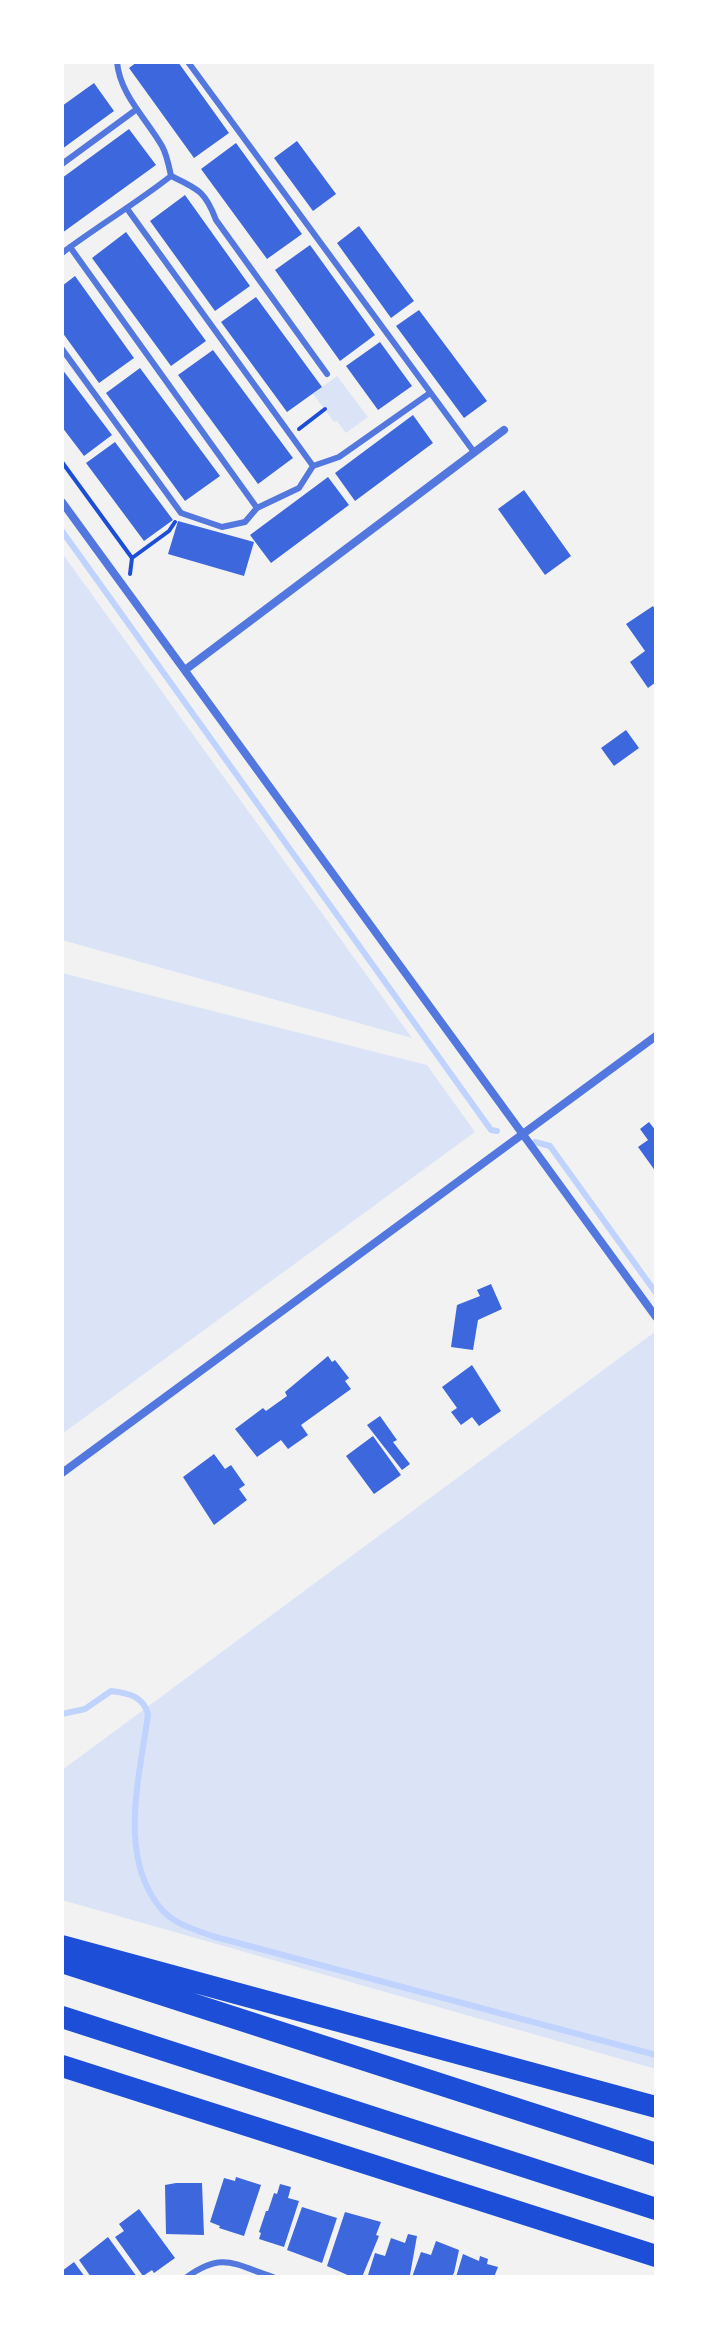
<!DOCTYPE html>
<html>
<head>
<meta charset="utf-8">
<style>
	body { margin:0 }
	#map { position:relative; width:718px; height:2339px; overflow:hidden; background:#f2f2f2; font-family:"Asap Condensed",sans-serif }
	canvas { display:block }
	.frame { position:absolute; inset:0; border:64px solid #fff; pointer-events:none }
</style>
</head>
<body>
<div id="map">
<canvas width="718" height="2339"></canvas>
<div class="frame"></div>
</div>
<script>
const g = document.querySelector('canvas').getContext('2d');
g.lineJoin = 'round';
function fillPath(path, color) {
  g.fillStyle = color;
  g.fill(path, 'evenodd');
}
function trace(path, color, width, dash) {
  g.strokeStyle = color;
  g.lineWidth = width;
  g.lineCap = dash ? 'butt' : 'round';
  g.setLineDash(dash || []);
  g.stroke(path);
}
fillPath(new Path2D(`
	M337,376L368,417L346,433L337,421L334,422L313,394Z
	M62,553L412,1038L62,940Z
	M62,973L427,1065L475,1132L62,1434Z
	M656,1331V2069L62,1900V1770Z`), '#dbe4f7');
trace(new Path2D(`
	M62,531L491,1130L497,1131
	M535,1142L550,1146L656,1293
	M62,1714L85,1709L111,1691C128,1693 143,1696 148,1714C140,1777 116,1858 163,1911C175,1924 196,1930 212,1936L656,2055`), '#bfd3fe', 6);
fillPath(new Path2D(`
	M137,62H178L229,133L194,158L129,68Z
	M94,83L114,111L62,149V106Z
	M129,129L156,165L62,233V178Z
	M297,141L336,194L313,211L274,158Z
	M236,143L302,234L267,259L201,169Z
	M185,195L250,286L215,311L150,221Z
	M359,226L414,301L391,318L337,243Z
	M126,232L206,341L171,366L92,258Z
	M310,245L375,335L340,361L275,270Z
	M75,276L134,358L99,383L62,332V286Z
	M256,297L322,387L287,412L221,322Z
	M419,310L487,401L464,418L396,326Z
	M380,342L412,386L378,410L346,366Z
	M213,350L293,458L258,484L178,375Z
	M140,368L220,476L185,501L106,393Z
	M62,369L112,435L84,456L62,427Z
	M413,415L433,443L355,501L335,473Z
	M115,442L173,520L144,541L86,463Z
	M328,477L349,505L271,563L250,535Z
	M524,490L571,556L545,575L498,509Z
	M178,521L254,542L244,576L168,554Z
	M653,606L656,611V682L648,688L630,662L645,651L626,624Z
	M626,730L639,748L614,766L601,748Z
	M649,1122L656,1131V1172L638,1147L648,1140L640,1129Z
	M491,1284L502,1309L478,1320L473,1350L451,1347L457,1305L480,1296L477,1290Z
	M328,1356L332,1362L335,1360L349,1378L345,1381L351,1389L301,1425L308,1435L288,1449L281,1440L257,1457L235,1429L263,1408L266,1411L287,1396L285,1392Z
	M472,1365L501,1411L479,1426L472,1417L461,1425L451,1412L457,1408L442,1387Z
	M380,1416L397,1440L393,1442L410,1464L402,1470L367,1425Z
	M373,1436L401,1475L374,1494L346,1456Z
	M214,1454L225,1469L231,1465L245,1485L239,1489L247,1500L214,1525L183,1477Z
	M236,2177L261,2185L244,2236L219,2228L220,2226L210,2222L224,2178L235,2181Z
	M176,2183H202L204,2235L166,2234L165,2185Z
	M280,2184L291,2187L288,2198L299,2201L284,2247L259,2239L261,2233L259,2232L266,2211H268L274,2193L277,2194Z
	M302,2207L337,2218L322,2263L287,2250Z
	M139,2209L175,2258L154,2273L152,2270L143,2276L115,2237L124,2231L119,2224Z
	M345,2212L381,2222L376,2235L379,2236L362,2277H352L327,2266Z
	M408,2234L417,2236L410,2275H368L375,2253L385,2256L391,2238L405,2243Z
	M108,2237L137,2277H91L79,2260Z
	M436,2241L459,2250L454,2273L451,2277H412L421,2252L431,2255Z
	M463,2254L479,2261L480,2256L488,2259L487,2264L498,2267L494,2277H456Z
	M74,2262L85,2277H62V2271Z`), '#3d67dc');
trace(new Path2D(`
	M299,429L325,409
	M62,462L132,558L130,574
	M132,558L169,531L175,522`), '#1d4ed8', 4);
trace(new Path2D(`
	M188,62L474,452
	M62,164L137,109
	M171,176C198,189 205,191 216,220L327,374
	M128,210L313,466
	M70,247L257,508
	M62,253C98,226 135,204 171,176C169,166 167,155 162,146C146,118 120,95 117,62
	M62,349L181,513L222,527L245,522L257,508L299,488L313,466L339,457L430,393
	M187,2277C223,2251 235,2265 273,2277`), '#5277de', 6);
trace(new Path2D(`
	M62,502L656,1317
	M185,670L504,430
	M62,1473L656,1036`), '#5277de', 8);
trace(new Path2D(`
	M62,1946L656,2107
	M62,1962L656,2154
	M62,2017L656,2209
	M62,2066L656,2256`), '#1d4ed8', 22);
</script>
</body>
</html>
